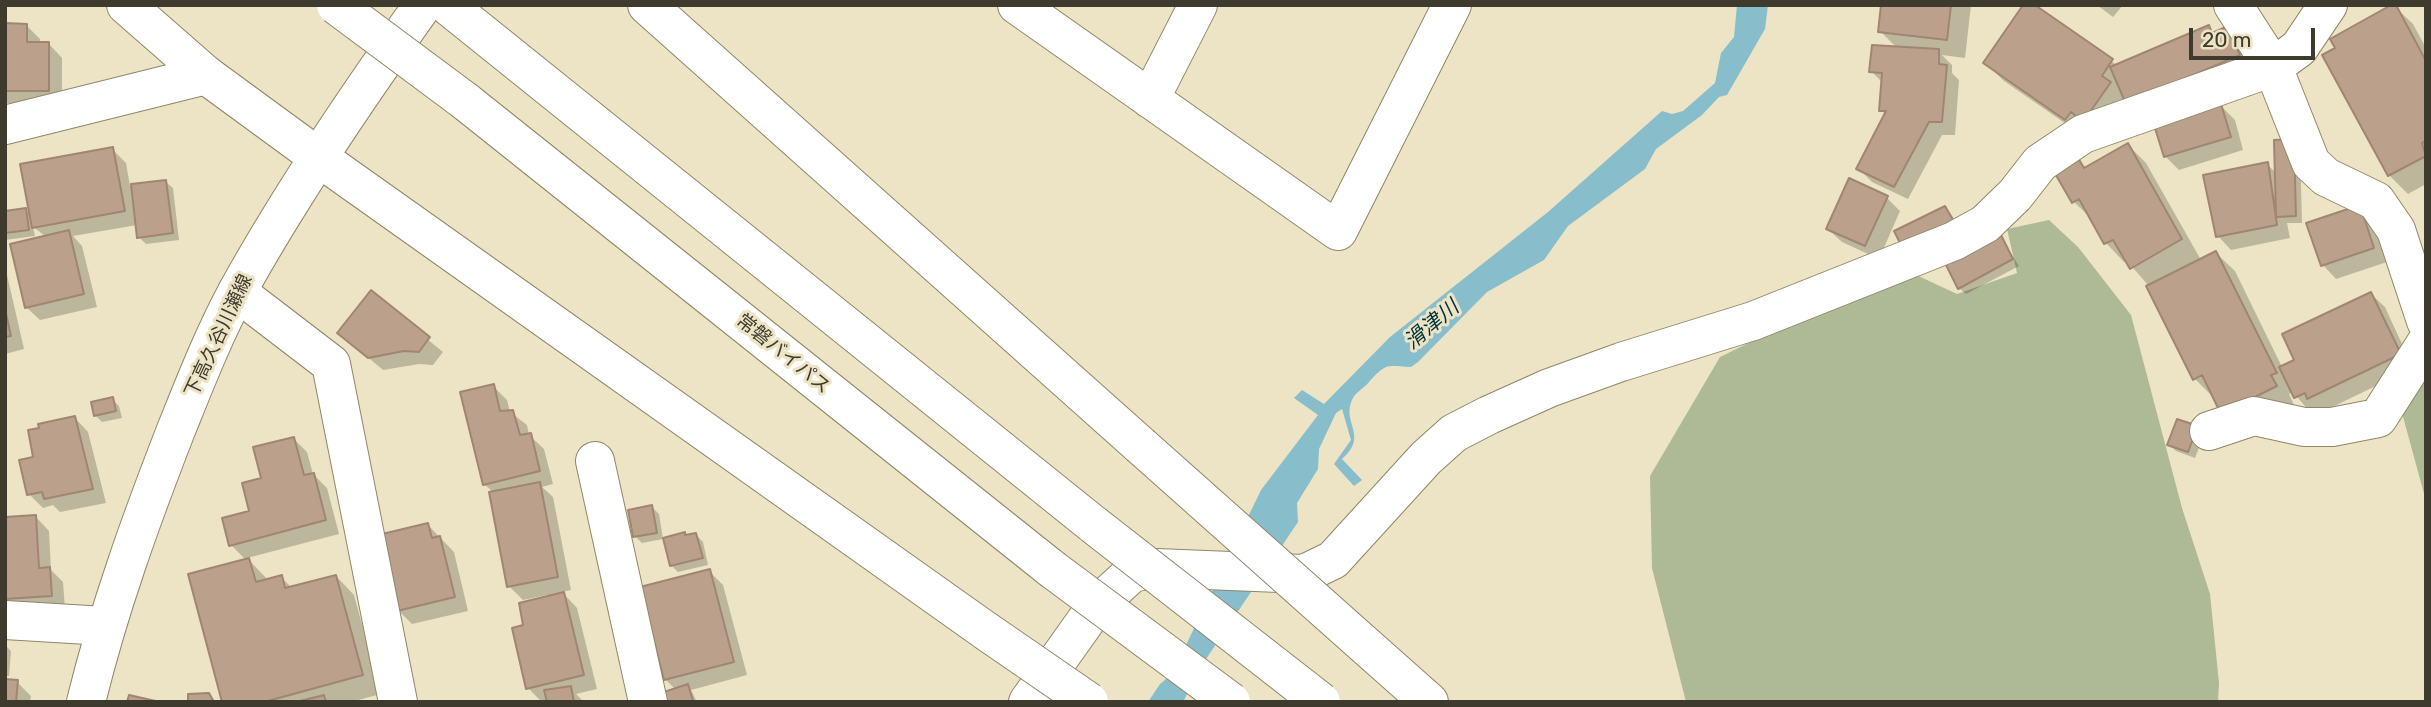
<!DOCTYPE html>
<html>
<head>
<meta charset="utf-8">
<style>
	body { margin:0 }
	#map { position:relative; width:2431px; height:707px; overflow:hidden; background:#ece4c4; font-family:Rubik,sans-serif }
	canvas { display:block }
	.frame { position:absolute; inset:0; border:7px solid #3e3a2e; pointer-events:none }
	.scale { position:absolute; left:2189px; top:28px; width:126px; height:32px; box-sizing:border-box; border:4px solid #3e3a2e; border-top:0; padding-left:9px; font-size:21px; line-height:24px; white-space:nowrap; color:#3e3a2e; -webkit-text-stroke:5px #ece4c4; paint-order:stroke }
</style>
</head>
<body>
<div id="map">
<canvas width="2431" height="707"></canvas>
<div class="frame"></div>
<div class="scale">20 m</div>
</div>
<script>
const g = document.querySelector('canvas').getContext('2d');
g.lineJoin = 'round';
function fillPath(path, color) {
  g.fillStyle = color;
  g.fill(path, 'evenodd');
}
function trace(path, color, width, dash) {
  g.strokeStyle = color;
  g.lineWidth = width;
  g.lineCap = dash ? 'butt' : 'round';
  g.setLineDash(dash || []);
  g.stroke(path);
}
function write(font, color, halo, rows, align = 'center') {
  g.font = font + ' Rubik,"Noto Sans JP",sans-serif';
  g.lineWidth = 6;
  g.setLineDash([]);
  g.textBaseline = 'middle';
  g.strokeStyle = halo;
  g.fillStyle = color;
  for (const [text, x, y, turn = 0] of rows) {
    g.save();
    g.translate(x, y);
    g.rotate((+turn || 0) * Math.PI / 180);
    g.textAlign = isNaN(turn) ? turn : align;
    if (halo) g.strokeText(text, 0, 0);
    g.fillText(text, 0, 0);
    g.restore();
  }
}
fillPath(new Path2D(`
	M2049,220L2078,247L2131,315L2182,508L2210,594L2219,683L2218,702H1686L1652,568L1650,476L1720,357L1834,301L1912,273L1957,294L2017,273L2007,229Z
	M2426,360V501L2402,413Z`), '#aeba96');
fillPath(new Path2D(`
	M1737,5H1768L1765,29L1727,95L1719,97L1702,115L1656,149L1645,169L1568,226L1544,260L1487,292L1418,362L1411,367C1387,366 1387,362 1369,382C1364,388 1356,392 1353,398C1340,423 1370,435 1342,459L1362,480L1354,486L1334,464L1351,440L1342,409L1336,413L1319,449L1318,469L1297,503L1298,522L1202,665L1183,702H1148L1160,684L1172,674L1261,490L1318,415L1294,398L1302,390L1324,404L1390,337L1548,212L1662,111L1672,114L1683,111L1715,83L1721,53L1734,37Z`), '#88becc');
fillPath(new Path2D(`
	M1883,5H1971L1965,58L1942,55L1952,65V73L1959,80L1955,135H1942L1908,199L1872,182L1859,169L1886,115L1881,110L1883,83L1871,71L1897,48L1880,31Z
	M2031,5L2118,66L2208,27L2215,34L2227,28L2252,69L2085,137L2004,81L1985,63Z
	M2097,5H2123L2113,17Z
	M2394,6L2413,24L2426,48V184L2408,194L2389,175Z
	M5,25L27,26L40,39V44H49L62,58V104L5,103Z
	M2221,106L2235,120L2243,150L2179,170L2165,156Z
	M2128,145L2146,163L2201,260L2216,253L2235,271L2282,367L2296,360L2371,294L2385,307L2413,368L2322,412L2318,407L2309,411L2293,392L2289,394L2294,405L2213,397L2195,379L2148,285L2127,261L2124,262L2106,243L2093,220L2074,202L2077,159L2086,168Z
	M2300,148L2302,223H2287L2290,238L2231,250L2218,236L2267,164L2277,174Z
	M112,149L126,163L130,186L166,182L173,188L179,240L146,244L139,237L137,225L73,236L82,246L97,307L40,320L26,307L44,235L33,227L35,236L5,240V213L25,210L32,216Z
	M1887,198L1900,211L1879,259L1842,242L1828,229Z
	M2359,207L2373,221L2387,262L2336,279L2323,265Z
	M2000,236L2019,266L1966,294L1959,288Z
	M5,266L24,349L5,354Z
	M371,293L443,352L433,365L419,364L383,370L339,333Z
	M493,386L507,400L510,412L527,425L529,435L544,449L553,484L542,487L553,497L571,590L562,592L577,608L597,689L576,694L584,702H542L528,688L525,626L547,598V595L523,600L509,586L494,493L484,484Z
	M112,399L119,406L122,418L102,422L95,415Z
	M75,418L88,432L106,503L60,512L53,505L43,508L29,494L35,458Z
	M2204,435L2195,458L2176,451L2169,444Z
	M293,438L307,452L313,474L327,488L339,534L247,558L268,580L281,577L292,588L336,576L354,595L381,694L351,702H224L247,561L231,545L252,512L263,479Z
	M652,507L659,514L663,539L642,543L635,536Z
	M36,517L49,531L51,570L63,582L65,609L5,611V519Z
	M428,525L454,552L468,611L412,624L398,610Z
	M696,535L703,542L708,565L678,572L671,565Z
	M709,571L723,585L747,675L691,690L697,702H659L676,690L665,679Z
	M5,645L11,651L9,676H5Z
	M17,682L31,696L30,702H5Z`), '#0003');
const building = new Path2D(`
	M1881,5H1951L1947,40L1878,32Z
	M2023,5H2035L2113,59L2102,76L2111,82L2083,122L2071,112L2065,120L1983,63Z
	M2391,5H2396L2426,61V141L2422,143L2426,156L2388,176L2322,55L2335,48L2330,39Z
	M5,23L27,24V42H49V91H5Z
	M2209,25L2212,33L2228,26L2240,55L2126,104L2110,67Z
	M1872,45L1939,49V64L1947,65L1942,122H1929L1894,187L1856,169L1886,111H1879L1882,73L1869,72Z
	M2221,104L2231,137L2164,157L2154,125Z
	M2294,139L2296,216L2276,217L2274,140Z
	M2128,143L2182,239L2130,269L2113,240L2104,244L2079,199L2072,203L2053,170L2077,156L2084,168Z
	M113,147L125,211L32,228L20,164Z
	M2268,162L2277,225L2216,237L2203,175Z
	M1849,178L1888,196L1865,246L1826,229Z
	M166,180L173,233L137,238L131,184Z
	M2360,205L2374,248L2321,266L2306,223Z
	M1945,206L1955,223L1903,249L1894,231Z
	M26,208L29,230L5,233V211Z
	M69,230L84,294L25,308L10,244Z
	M2000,233L2013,259L1958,289L1945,263Z
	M2216,251L2277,373L2271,375L2277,386L2221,414L2202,375L2193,380L2146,286Z
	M371,290L430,337L419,352L404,351L368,358L337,333Z
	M2371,292L2401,354L2307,399L2305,393L2294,398L2279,367L2294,360L2282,334Z
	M5,309L11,336L5,337Z
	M494,384L500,411L513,410L520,435L531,433L540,471L483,485L460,392Z
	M113,397L116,411L94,416L91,402Z
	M75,416L93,489L44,499L42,492L27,495L19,460L33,457L28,430L39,428L38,424Z
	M2177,419L2198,426L2188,452L2167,445Z
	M294,437L304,475L314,473L326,520L229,546L222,518L249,511L242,483L261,478L253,447Z
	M540,482L558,577L507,587L489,492Z
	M652,505L657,533L633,537L628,510Z
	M36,515L39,568L50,567L52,596L5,599V517Z
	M428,523L432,538L440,536L455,597L397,611L378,535Z
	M685,532V535L696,533L703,558L670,566L663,538Z
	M249,558L256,582L282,575L285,588L336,575L363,675L264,702H222L188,574Z
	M710,569L734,662L664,680L640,587Z
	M564,592L584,675L526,689L512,628L523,625L519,603Z
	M5,679L18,680L16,702H5Z
	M688,684L693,701L657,702L655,695Z
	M571,686L574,702H547L544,690Z
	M209,693L214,702H188V694Z
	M129,695L160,702H127Z
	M324,695L326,702H296Z`);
fillPath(building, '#bba08c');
trace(building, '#a08672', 2);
const minor = new Path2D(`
	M1017,5L1338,231L1452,5
	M2233,5L2273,67L2311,163L2326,177L2376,201L2396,230L2426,321
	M1150,99L1198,5
	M5,125L206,75
	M237,292L331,364L398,702
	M2209,431L2254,416L2304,427H2332L2378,418L2426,343
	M595,461L648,702
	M5,620L105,626
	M1028,702L1097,605L1132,573L1157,568L1304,574L1333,560L1426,458L1454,433L1489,415L1549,388L1621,362L1753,321L1954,241L1985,224L2015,195L2040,163L2083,134L2273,67L2299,48L2328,5`);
const major = new Path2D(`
	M86,702C109,608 141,520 176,430C195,383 214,334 238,290C293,191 357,97 423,5`);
const highway = new Path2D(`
	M126,5L206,75L318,157L986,631
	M447,5L1094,525
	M647,5L1140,445
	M465,101L1052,569
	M1367,647L1429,702`);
trace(minor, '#8f876a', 40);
trace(major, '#8f876a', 40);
trace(highway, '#8f876a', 40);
trace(minor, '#fff', 38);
trace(major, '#fff', 38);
trace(highway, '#fff', 38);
const highwayBridge = new Path2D(`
	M336,5L465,101
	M1140,445L1367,647
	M1094,525L1321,702
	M1052,569L1231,702
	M986,631L1089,702`);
trace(highwayBridge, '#8f876a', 40, []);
trace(highwayBridge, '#fff', 38);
write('19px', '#3e3a2e', '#ece4c4', [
	["下高久谷川瀬線",219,336,-65],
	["常磐バイパス",783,354,39]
]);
write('italic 21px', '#00323d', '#ece4c4', [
	["滑津川",1432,325,-40]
]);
</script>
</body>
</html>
